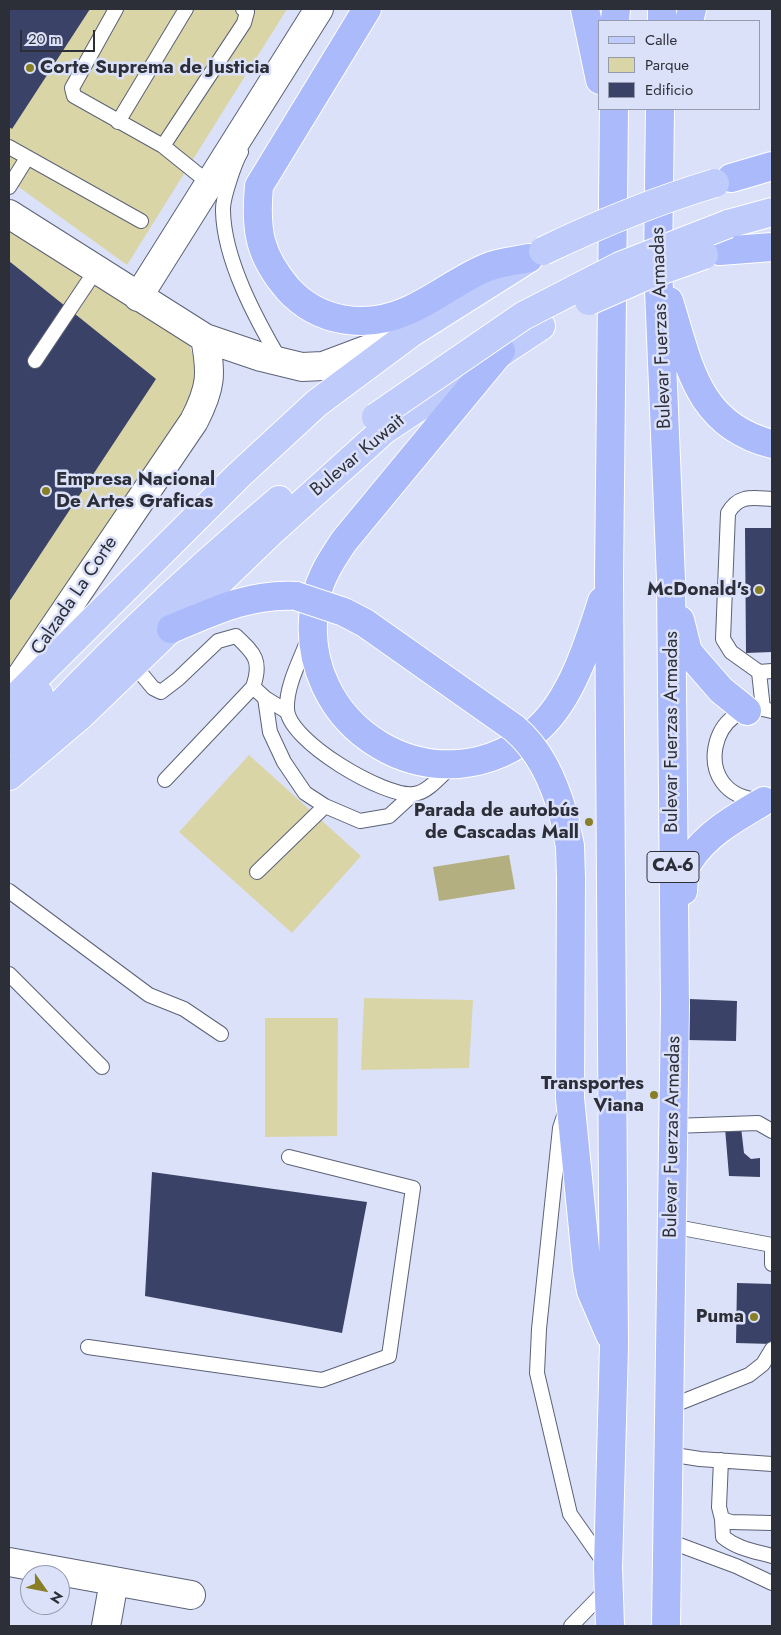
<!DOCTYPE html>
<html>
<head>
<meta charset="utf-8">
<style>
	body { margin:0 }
	#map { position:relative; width:781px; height:1635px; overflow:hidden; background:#dbe1f9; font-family:Jost,sans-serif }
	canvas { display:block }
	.frame { position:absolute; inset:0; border:10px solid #2d2f38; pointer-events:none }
	.legend { position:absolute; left:598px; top:20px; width:162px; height:90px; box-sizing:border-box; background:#dbe1f9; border:1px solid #959aac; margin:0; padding:6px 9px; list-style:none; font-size:15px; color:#2d2f38 }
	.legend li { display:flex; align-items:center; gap:10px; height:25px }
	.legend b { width:25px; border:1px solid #959aac }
	.north { position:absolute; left:20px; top:1565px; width:50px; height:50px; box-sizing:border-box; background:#dbe1f9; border:1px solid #959aac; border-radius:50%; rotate:123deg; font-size:14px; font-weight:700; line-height:20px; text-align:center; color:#2d2f38 }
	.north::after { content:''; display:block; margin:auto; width:18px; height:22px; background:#887e25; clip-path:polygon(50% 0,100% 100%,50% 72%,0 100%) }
	.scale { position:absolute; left:20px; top:30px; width:75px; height:22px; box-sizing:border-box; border:2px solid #2d2f38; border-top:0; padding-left:6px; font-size:15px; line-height:18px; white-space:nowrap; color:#2d2f38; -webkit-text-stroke:4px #dbe1f9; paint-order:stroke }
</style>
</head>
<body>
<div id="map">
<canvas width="781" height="1635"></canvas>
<div class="frame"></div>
<ul class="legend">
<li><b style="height:6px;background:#bfcbfb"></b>Calle</li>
<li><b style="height:14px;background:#dad5a7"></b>Parque</li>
<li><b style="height:14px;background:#3a4367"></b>Edificio</li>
</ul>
<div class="north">N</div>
<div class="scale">20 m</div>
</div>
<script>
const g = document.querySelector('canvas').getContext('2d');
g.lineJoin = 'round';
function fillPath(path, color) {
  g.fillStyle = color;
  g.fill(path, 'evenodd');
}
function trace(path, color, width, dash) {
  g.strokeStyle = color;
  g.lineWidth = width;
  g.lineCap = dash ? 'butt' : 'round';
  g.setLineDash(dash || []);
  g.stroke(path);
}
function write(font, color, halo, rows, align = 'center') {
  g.font = font + ' Jost,sans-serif';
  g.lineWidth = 5;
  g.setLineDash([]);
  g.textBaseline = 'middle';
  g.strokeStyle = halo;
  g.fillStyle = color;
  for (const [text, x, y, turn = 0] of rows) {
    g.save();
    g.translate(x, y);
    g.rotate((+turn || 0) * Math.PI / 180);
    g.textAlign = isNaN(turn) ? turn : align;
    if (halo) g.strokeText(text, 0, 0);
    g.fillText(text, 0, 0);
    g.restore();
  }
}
fillPath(new Path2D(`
	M9,9H287L127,265L9,180Z
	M9,226L186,337L199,371L197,400L9,681Z
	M249,755L361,856L292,933L179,832Z
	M364,998L473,1000L469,1068L361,1070Z
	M265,1018H338L337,1136L265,1137Z`), '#dad5a7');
fillPath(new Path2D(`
	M509,855L515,889L439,901L433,867Z`), '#b4af81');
fillPath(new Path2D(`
	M9,9H90L12,129L9,127Z
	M9,261L156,379L9,602Z
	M745,528H772V652L746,653Z
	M689,999L737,1001L736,1041L687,1040Z
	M741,1127L744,1153L751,1159L760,1158V1177L729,1176L725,1128Z
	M152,1172L367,1202L342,1333L145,1296Z
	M737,1283L772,1284V1344L736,1343Z`), '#3a4367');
const service = new Path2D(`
	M116,9L72,88L74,96L163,146L209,183
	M118,122L186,9
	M163,146L244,23L247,12L243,9
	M9,147L141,221
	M241,152C235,162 222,199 223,211C224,260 256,319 280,360
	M9,187L27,158
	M35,361L96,270
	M772,499C753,498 739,494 728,513L723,639L731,652L759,672L772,671
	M309,637C301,659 286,685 287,709C288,741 385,798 414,794C429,792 442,774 453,765
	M134,665L153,688L161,692L178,679L218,641L236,636C255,654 262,661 253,687L265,698L286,711
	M759,672L763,709
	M265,698L270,732L284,762L305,793L325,806L360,821L389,816L413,794
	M165,780L253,687
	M761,800C686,797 711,692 772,711
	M257,872L325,806
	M9,891L149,995L184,1009L221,1034
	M9,974L102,1067
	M565,1113L560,1128L539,1329L537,1373L570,1514L605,1564
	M673,1126L758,1123L772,1131
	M671,1226L772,1245V1264
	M88,1347L322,1380L389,1356L413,1188L289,1157
	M669,1407L749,1375L763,1364L772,1349
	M668,1454L700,1459L772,1464
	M721,1460L719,1507L722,1519L731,1522L772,1523
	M722,1519L723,1537C738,1549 754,1551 772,1556
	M666,1540L736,1566L772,1583
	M571,1626L608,1588`);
const minor = new Path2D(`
	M9,214L205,338L261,357L302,367L323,366L400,337
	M138,297L319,9
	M9,694L194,421C211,388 212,374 205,338
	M9,1562L191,1595
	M106,1626L114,1581`);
const primary = new Path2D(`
	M728,224L772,212
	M9,704L239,475L317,403L411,333L528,259
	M9,728L39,694
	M21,747C101,658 188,577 279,500
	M9,776L81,715L273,530L384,430L541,326`);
const trunk = new Path2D(`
	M367,9L259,186C255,230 259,255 288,289C319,323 366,329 407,311C435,299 460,278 488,267C500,262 516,261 529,258
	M585,9L600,80
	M615,21L616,9
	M662,21V9
	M689,21L692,9
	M660,109L658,265L671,580L675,1007L666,1626
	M731,178L772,166
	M720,251L772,247
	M669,301C689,365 697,425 772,444
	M501,351L344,541C332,559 320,577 316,598C289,728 440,818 539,728C572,698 589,642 602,601
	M680,620L688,652L721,690L747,711
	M171,629C212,612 250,593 296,596
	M563,813L570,846L571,878L570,1098L587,1269L591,1291L610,1335
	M683,891C684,881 683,869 689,861C707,833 737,817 764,801
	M610,1626L608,1568L614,1346L609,578L614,109`);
trace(service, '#5c6276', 16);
trace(minor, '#5c6276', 30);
trace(primary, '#fff', 30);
trace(trunk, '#fff', 30);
trace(service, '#fff', 14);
trace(minor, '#fff', 28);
trace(primary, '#bfcbfb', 28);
trace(trunk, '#aabafa', 28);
const primaryBridge = new Path2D(`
	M543,251C599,224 655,201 715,183
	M589,301L648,275L704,255
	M376,417L523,316L620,266L728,224`);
const trunkBridge = new Path2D(`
	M296,596L344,612L365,623L514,728C540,750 553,780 563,813`);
trace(primaryBridge, '#fff', 30, []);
trace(trunkBridge, '#fff', 30, []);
trace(primaryBridge, '#bfcbfb', 28);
trace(trunkBridge, '#aabafa', 28);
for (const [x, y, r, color] of [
	[30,68,5,"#887e25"],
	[46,491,5,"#887e25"],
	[759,590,5,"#887e25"],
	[589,822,5,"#887e25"],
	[654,1095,5,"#887e25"],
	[754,1317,5,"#887e25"]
]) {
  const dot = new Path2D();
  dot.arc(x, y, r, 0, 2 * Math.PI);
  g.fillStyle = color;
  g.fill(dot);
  trace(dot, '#dbe1f9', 2);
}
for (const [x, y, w] of [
	[673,867,52]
]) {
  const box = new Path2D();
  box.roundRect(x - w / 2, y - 15.5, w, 31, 4);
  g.fillStyle = '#dbe1f9';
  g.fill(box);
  trace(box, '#2d2f38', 1);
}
write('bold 18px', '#2d2f38', null, [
	["CA-6",673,867]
]);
write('bold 19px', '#2d2f38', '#dbe1f9', [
	["Corte Suprema de Justicia",40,68,"left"],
	["Empresa Nacional",56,480,"left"],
	["De Artes Graficas",56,502,"left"],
	["McDonald's",749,590],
	["Parada de autobús",579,811],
	["de Cascadas Mall",579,833],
	["Transportes",644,1084],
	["Viana",644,1106],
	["Puma",744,1317]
], 'right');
write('19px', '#2d2f38', '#dbe1f9', [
	["Bulevar Fuerzas Armadas",662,328,-92],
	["Bulevar Kuwait",358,456,-40],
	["Calzada La Corte",75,596,-56],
	["Bulevar Fuerzas Armadas",672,732,-90],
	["Bulevar Fuerzas Armadas",673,1137,-89]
]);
</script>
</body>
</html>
